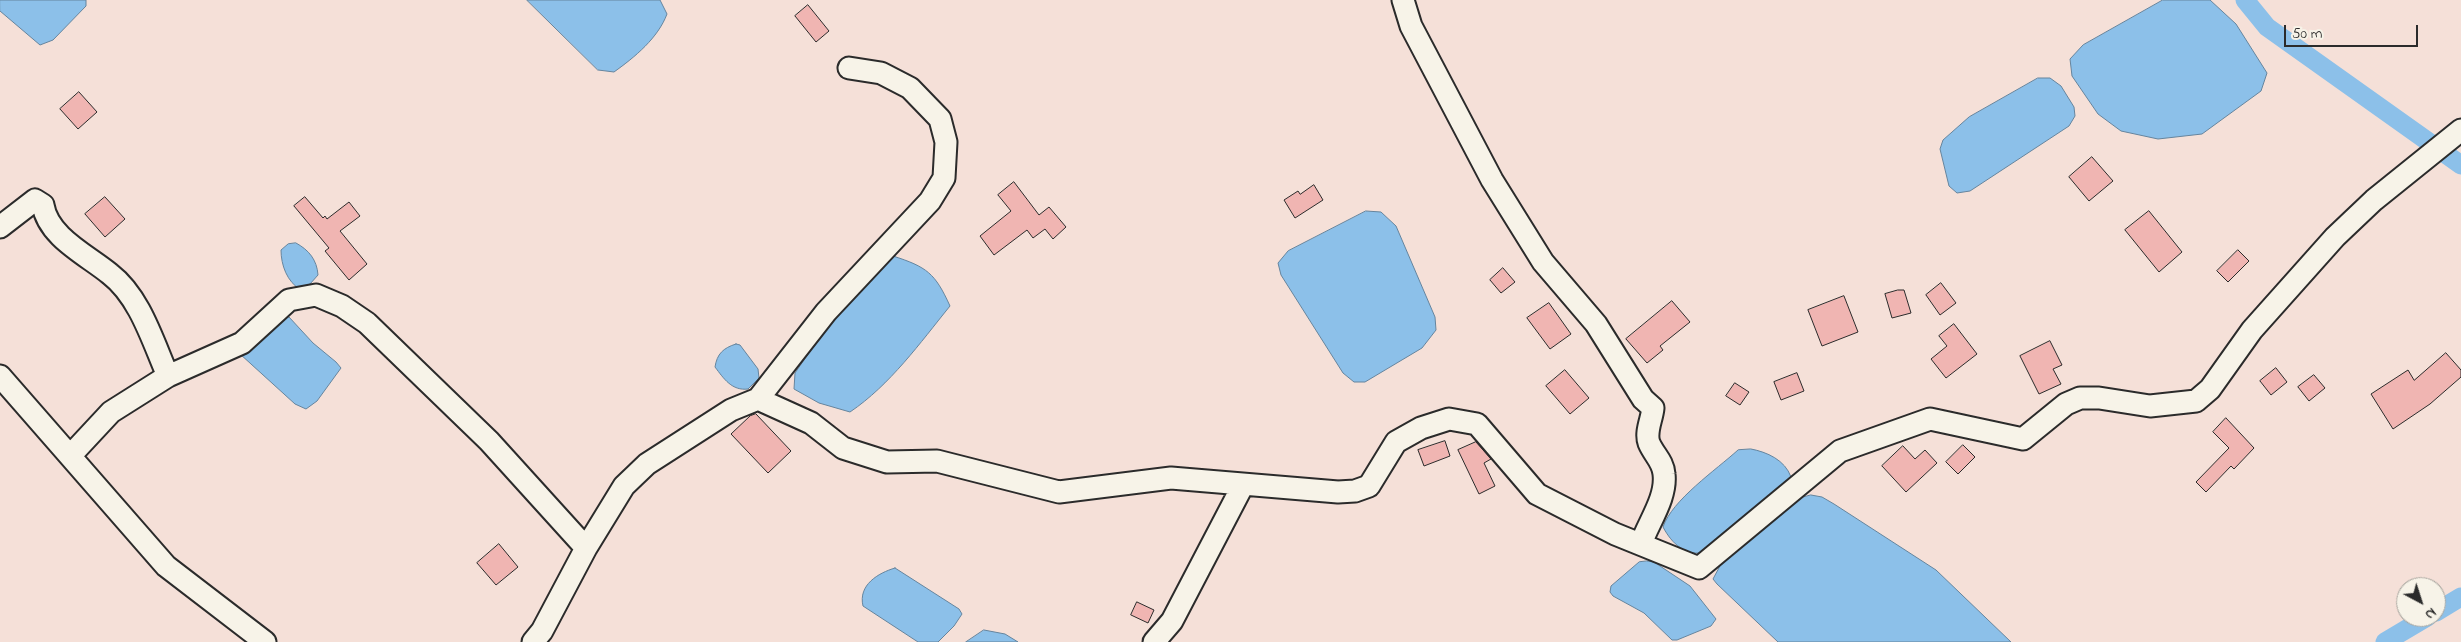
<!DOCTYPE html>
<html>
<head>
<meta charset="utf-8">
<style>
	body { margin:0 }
	#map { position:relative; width:2461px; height:642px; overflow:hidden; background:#f5e0d8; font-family:"Indie Flower",sans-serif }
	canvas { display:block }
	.north { position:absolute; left:2396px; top:577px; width:50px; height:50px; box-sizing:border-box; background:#f7f3e8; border:1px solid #a5a39c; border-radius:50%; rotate:140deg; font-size:14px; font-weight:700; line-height:20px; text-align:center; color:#2b2b2b }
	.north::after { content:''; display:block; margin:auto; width:18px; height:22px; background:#2b2b2b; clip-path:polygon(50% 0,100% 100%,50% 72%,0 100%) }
	.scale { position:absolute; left:2284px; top:25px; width:134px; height:22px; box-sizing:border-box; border:2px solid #2b2b2b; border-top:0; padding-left:6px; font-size:15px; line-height:18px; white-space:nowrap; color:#2b2b2b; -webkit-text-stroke:4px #f7f3e8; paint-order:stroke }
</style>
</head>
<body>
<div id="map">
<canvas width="2461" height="642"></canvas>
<div class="north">N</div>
<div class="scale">50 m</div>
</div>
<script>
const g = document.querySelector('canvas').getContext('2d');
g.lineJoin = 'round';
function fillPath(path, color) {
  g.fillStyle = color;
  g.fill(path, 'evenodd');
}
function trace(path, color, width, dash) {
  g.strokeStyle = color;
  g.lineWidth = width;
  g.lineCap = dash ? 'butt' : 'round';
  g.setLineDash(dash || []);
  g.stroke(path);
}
const water = new Path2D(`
	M0,0H86V6L53,40L40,45L0,11Z
	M527,0H660L667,14C658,38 635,57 614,72L598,70Z
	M2163,0H2210L2236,24L2267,73L2261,91L2202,134L2158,139L2121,131L2098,114L2072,76L2070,59L2083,45Z
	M2038,78H2050L2061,86L2074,107L2075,116L2069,126L1970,191L1957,193L1949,186L1940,149L1943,140L1969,117Z
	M1366,211L1381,212L1396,226L1435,317L1436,330L1422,348L1365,382H1354L1343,373L1281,275L1278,263L1288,251Z
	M296,243C309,250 317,260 318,275L310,284L301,290C287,282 281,265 281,250L288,244Z
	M893,256C927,267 935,273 950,306C920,343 890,385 850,412L819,403L794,389L795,373L835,315Z
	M282,315L289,317L313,343L336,362L341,368L317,401L306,409L295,404L240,354Z
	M736,344L740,345L758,369L759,378L748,389C732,391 724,379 715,367C717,354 723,348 736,344Z
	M1751,449C1767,452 1785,460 1791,477L1787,487L1706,552C1686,557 1672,544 1663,527C1672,500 1716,470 1738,450Z
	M1811,495L1822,497L1834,504L1936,570L2011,642H1778L1717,584L1713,579L1721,564L1800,498Z
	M1647,561L1654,562L1690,586L1716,619L1711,626L1677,640H1672L1644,613L1613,596L1610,592L1611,586L1639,562Z
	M895,568L959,609L962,614L954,626L938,642H918L863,606C858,585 878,573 895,568Z
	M984,630L1005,634L1018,642H966Z`);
fillPath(water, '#8cc0e9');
trace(water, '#65849d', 1);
trace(new Path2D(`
	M2245,0L2267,27L2461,165
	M2436,612L2461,597
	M2385,642L2427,617`), '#8cc0e9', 19);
const building = new Path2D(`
	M808,5L829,31L816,42L795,16Z
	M79,92L97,112L78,129L60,109Z
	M2092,157L2113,181L2089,201L2069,177Z
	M1014,182L1039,215L1049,207L1066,227L1053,239L1045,229L1033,238L1027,230L994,255L980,236L1011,211L998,195Z
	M1314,185L1323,200L1295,218L1284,200L1298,191L1300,194Z
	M105,197L125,219L105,237L85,214Z
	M305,197L323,218L325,216L327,219L349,202L360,216L340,231L367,264L349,280L325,251L329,248L294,206Z
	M2149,211L2182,252L2159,272L2125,230Z
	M2238,250L2249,261L2228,282L2217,271Z
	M1503,268L1515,282L1501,293L1490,280Z
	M1941,283L1956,303L1940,315L1926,295Z
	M1898,290H1904L1911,313L1892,318L1885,294Z
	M1844,296L1858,332L1822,346L1808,310Z
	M1672,301L1690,322L1660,346L1663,350L1647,363L1626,339Z
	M1549,303L1571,334L1550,349L1527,318Z
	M1954,324L1977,354L1946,378L1931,359L1947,346L1939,336Z
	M2050,341L2062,365L2053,369L2061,384L2039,394L2020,356Z
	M2446,353L2461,370V377L2430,404L2393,429L2371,394L2408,370L2414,380Z
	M2276,368L2287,382L2271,395L2260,381Z
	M1565,370L1589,398L1570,414L1546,386Z
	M1797,373L1804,391L1781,400L1774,382Z
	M2314,375L2325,388L2309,401L2298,387Z
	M1735,383L1749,392L1740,405L1726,396Z
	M756,414L791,451L768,473L731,434L750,416Z
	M2226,418L2254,448L2234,469L2231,466L2206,492L2196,482L2229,448L2213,432Z
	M1445,441L1450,456L1424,466L1418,450Z
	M1476,442L1491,459L1484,463L1495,486L1479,494L1458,450Z
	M1963,445L1975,457L1958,474L1946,462Z
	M1903,446L1915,459L1925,450L1937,463L1906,492L1882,466Z
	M499,544L518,567L496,585L477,563Z
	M1137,602L1154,610L1148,623L1131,615Z`);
fillPath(building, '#f0b5b2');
trace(building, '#2b2b2b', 1);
const minor = new Path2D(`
	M1403,0L1411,26L1492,180L1543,262L1596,324L1643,399L1653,408C1652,419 1645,432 1649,443C1654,455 1663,461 1664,474C1667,498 1648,523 1641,544
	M0,227L35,200L43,205C48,237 87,255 110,274C140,297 153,342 168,376
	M0,376L166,566L265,642
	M758,399L826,312L930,201L944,178L946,142L940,119L910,88L881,73L849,68
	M70,456L111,412L168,376L242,343L289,300L316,295L342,306L367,323L489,441L586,548
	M533,642L542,631L586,548L624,486L647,464L731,410L758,399L811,423L843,448L887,462L937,461L1059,492L1171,478L1338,492L1355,491L1369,486L1396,442L1421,428L1449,419L1477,424L1537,494L1615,534L1699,568L1840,451L1930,419L2023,439L2066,404L2080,398H2099L2150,406L2196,401L2210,389L2252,330L2335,237L2374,200L2461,130
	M1154,642L1172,621L1243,485`);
trace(minor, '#2b2b2b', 25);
trace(minor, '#f7f3e8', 21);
</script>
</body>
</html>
